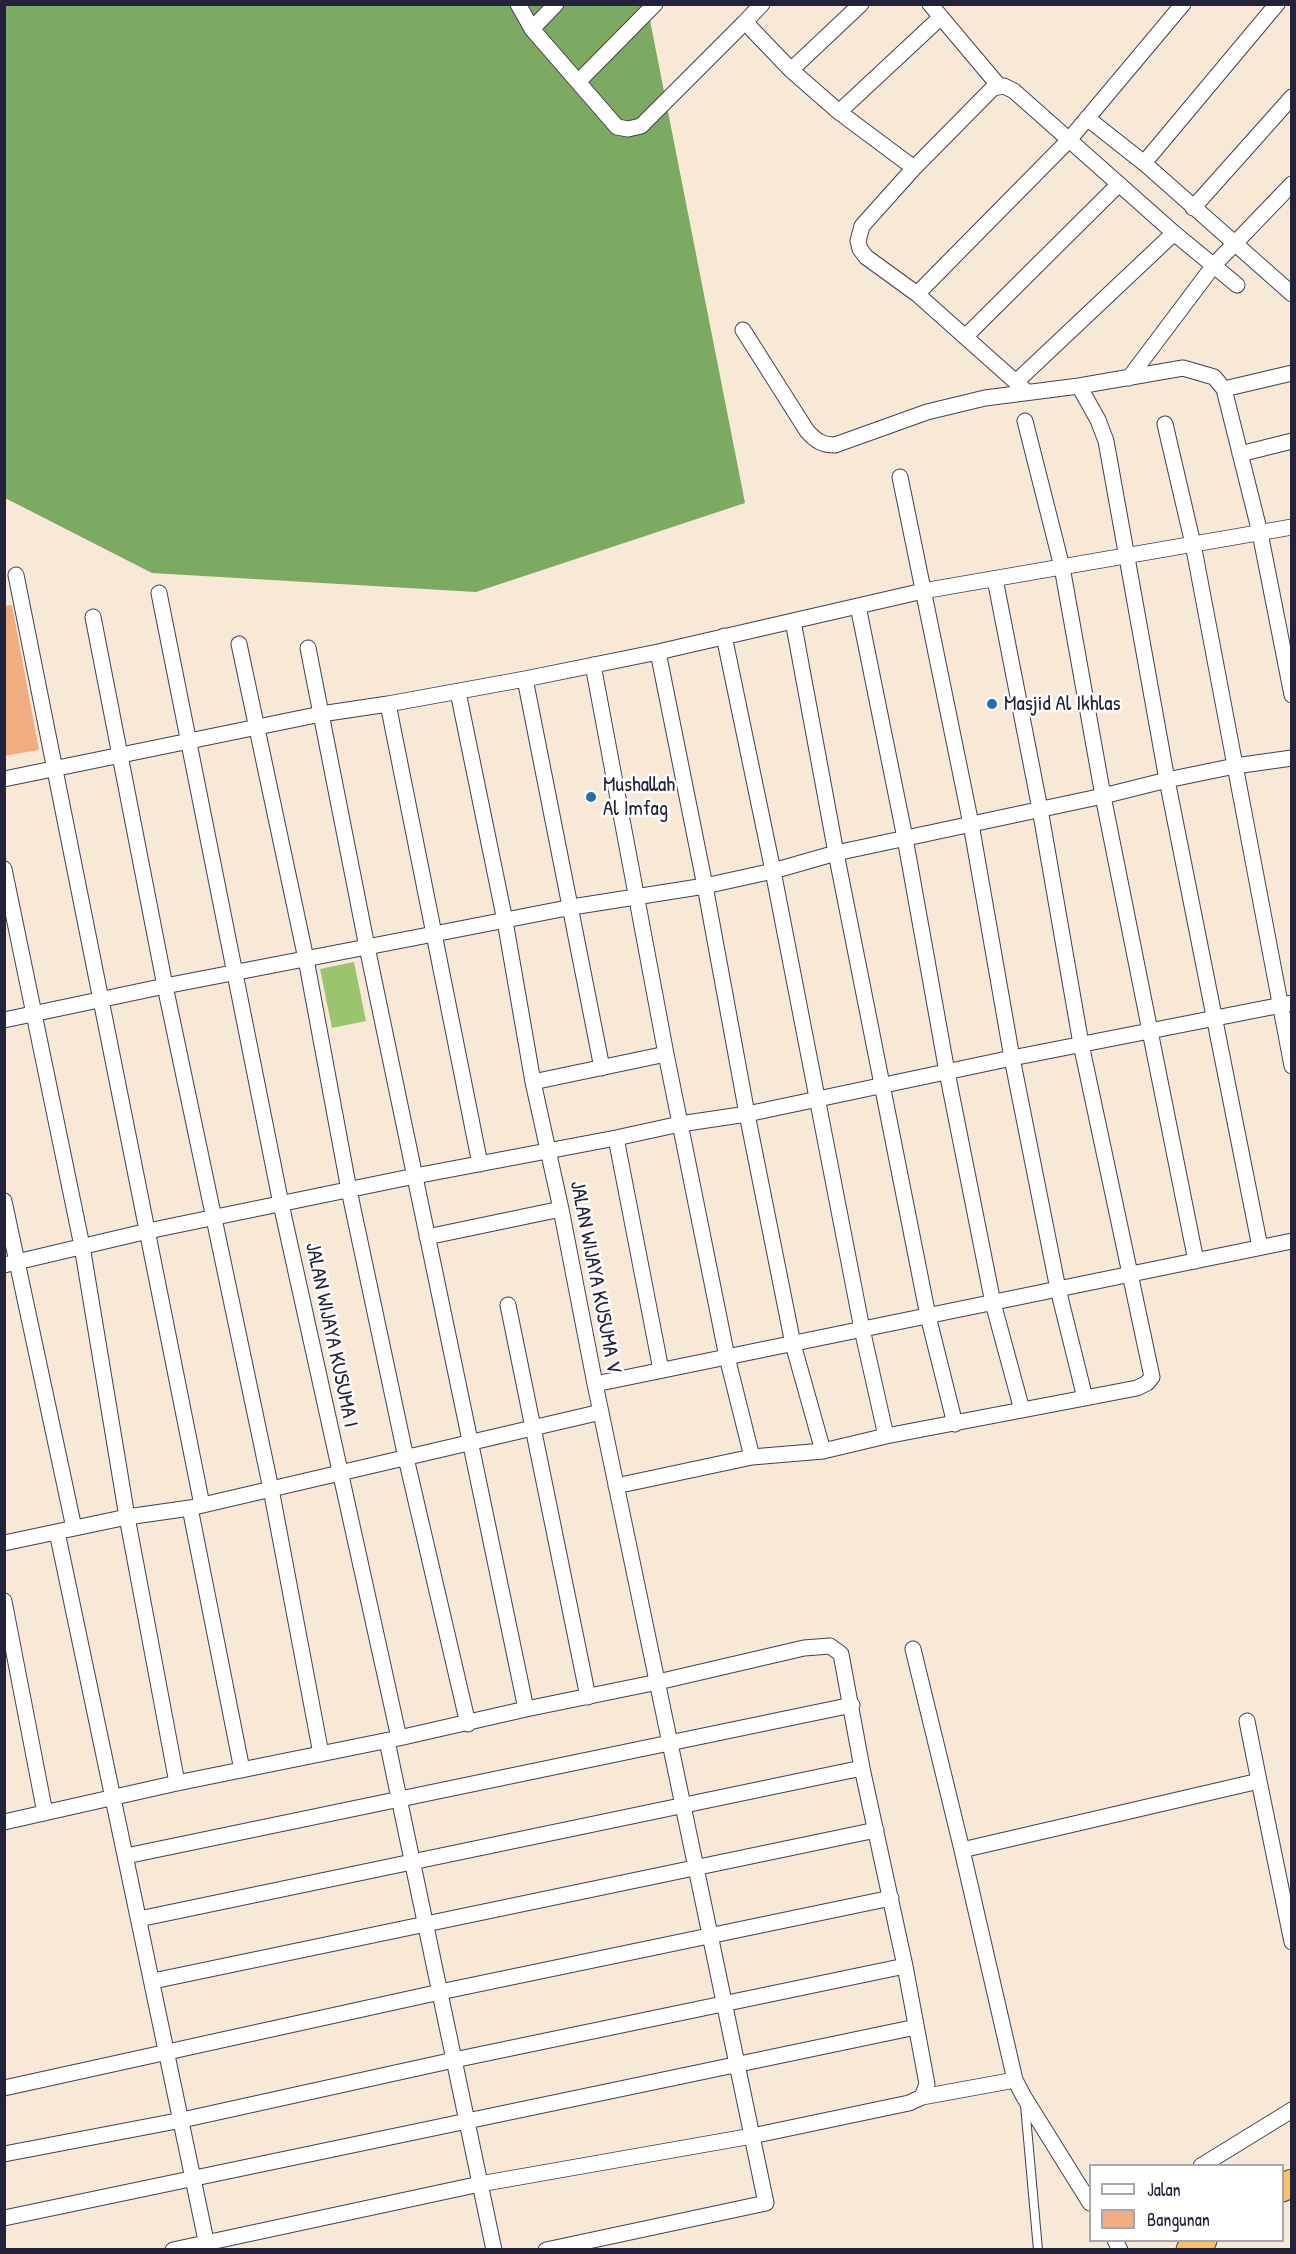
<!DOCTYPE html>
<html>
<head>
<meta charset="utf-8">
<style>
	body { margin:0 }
	#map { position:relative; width:1296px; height:2254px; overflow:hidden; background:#f8e9d7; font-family:"Patrick Hand",sans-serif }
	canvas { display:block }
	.frame { position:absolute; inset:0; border:6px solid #22223b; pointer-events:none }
	.legend { position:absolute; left:1089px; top:2164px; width:195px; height:78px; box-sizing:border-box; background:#fff; border:2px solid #a7a7b1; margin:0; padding:8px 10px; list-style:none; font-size:18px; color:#22223b }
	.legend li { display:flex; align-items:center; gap:12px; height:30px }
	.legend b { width:30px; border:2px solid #a7a7b1 }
</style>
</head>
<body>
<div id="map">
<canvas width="1296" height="2254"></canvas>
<div class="frame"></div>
<ul class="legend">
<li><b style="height:8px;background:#fff"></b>Jalan</li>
<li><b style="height:16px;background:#f1ad82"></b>Bangunan</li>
</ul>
</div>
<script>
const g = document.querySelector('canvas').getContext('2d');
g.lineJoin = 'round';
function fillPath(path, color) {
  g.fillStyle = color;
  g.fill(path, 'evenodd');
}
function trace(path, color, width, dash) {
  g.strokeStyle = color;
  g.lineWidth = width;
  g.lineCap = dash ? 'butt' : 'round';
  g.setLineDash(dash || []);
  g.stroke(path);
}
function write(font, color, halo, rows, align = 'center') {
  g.font = font + ' "Patrick Hand",sans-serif';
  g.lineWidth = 5;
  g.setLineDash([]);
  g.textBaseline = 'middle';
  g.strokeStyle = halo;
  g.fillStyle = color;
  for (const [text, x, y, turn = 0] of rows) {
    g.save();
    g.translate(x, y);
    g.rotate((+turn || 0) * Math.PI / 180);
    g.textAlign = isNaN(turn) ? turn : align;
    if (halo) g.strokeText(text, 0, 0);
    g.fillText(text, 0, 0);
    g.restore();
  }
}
fillPath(new Path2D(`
	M354,962L366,1021L332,1028L320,969Z`), '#9bc470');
fillPath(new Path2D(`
	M4,5H647L745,503L476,592L152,573L5,498Z`), '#7caa62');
fillPath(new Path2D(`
	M12,605L39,750L4,756V606Z`), '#f1ad82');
const lane = new Path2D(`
	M1025,2105L1038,2250`);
const street = new Path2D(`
	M518,4L532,29L617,127L628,129L641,126L745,22L791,70L839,112L914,168
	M930,4L999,86
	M745,22L762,4
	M532,29L556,4
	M791,70L861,4
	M578,82L655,4
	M839,112L941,17
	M1087,118L1144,163L1292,294
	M1144,163L1277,4
	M1193,208L1292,97
	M917,294L1069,140L1183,4
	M743,330L807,431C816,441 822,445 835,445L927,412L985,398L1079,386L1183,368L1214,377L1224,389L1260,533L1292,695
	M965,337L1119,184
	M1129,378L1214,265L1292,184
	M1016,382L1174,233
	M1079,386L1098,420L1106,441L1167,780L1260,1247
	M1224,389L1292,373
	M1027,392L917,294L866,257L860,249L858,241L862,226L914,168L993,88L1004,86L1014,91L1174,233L1237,285
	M1025,421L1062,567L1103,796L1196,1261
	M1165,424L1193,544L1292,1066
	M1240,454L1292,441
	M900,477L971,824L1012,1058L1058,1289L1085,1398
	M16,575L202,1505
	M159,593L281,1204L399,1738
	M858,606L905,838L947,1072L993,1303L1022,1410
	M93,617L165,986L271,1489L321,1754
	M793,621L836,853L928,1316L955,1424
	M724,636L773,871L862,1329L886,1436
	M239,644L306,959L349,1190L406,1458L468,1724
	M308,648L367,947L526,1709
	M658,652L705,886L747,1114L793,1344L823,1451
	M593,665L666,1054L727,1357L752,1457L616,1486
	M525,679L602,1068
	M458,692L505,921L533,1082L561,1209L595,1384L766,2203L546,2250
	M388,704L480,1164
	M4,779L321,714L388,704L525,679L658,652L923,591L1292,527
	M4,869L82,1246L127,1517L177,1783
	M4,1020L165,986L434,934L572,907L705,886L773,871L836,853L1103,796L1167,780L1235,766L1292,758
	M533,1082L666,1054
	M616,1138L661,1370
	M4,1201L74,1528
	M427,1237L561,1209
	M4,1265L148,1231L415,1176L616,1138L680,1124L747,1114L1012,1058L1292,1003
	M508,1305L588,1697
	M595,1384L1292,1241
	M752,1457L823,1451L886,1436L1085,1398L1137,1388L1147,1383L1152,1377L1081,1044L1040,809L995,579
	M190,1508L242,1770
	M57,1532L208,2250
	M4,1543L127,1517L190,1508L601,1412
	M4,1601L45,1813
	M913,1649L962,1850
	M1247,1721L1259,1781
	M387,1741L494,2250
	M4,1822L177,1783L399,1738L526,1709L658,1682L804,1648L830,1646L841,1654L862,1768L905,1966L927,2084L922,2097L909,2103L752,2136L480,2184L173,2250
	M126,1856L852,1705
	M139,1919L862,1768
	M153,1981L876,1830
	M4,2088L440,1992L891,1898
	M922,2097L1015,2080
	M4,2154L182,2120L454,2060L905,1966
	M1201,2166L1292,2110
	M1090,2203L1024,2097L1015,2080L962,1850L1259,1781L1292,1942
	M4,2218L916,2027
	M1115,2240L1120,2250`);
const highway = new Path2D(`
	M1282,2188L1292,2183
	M1190,2250L1203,2240`);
trace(lane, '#424052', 10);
trace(street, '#424052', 17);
trace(highway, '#424052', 29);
trace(lane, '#fff', 8);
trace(street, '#fff', 15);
trace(highway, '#f7c06c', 27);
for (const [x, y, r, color] of [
	[992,704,6,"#1f6fb2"],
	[591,797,6,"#1f6fb2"]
]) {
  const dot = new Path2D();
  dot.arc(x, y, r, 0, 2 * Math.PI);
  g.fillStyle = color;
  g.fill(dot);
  trace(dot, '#fff', 2);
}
write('21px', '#22223b', '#fff', [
	["Masjid Al Ikhlas",1004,704],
	["Mushallah",603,785],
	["Al Imfag",603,809]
], 'left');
write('21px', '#22223b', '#fff', [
	["JALAN WIJAYA KUSUMA V",595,1277,79],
	["JALAN WIJAYA KUSUMA I",331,1335,78]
]);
</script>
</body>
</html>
